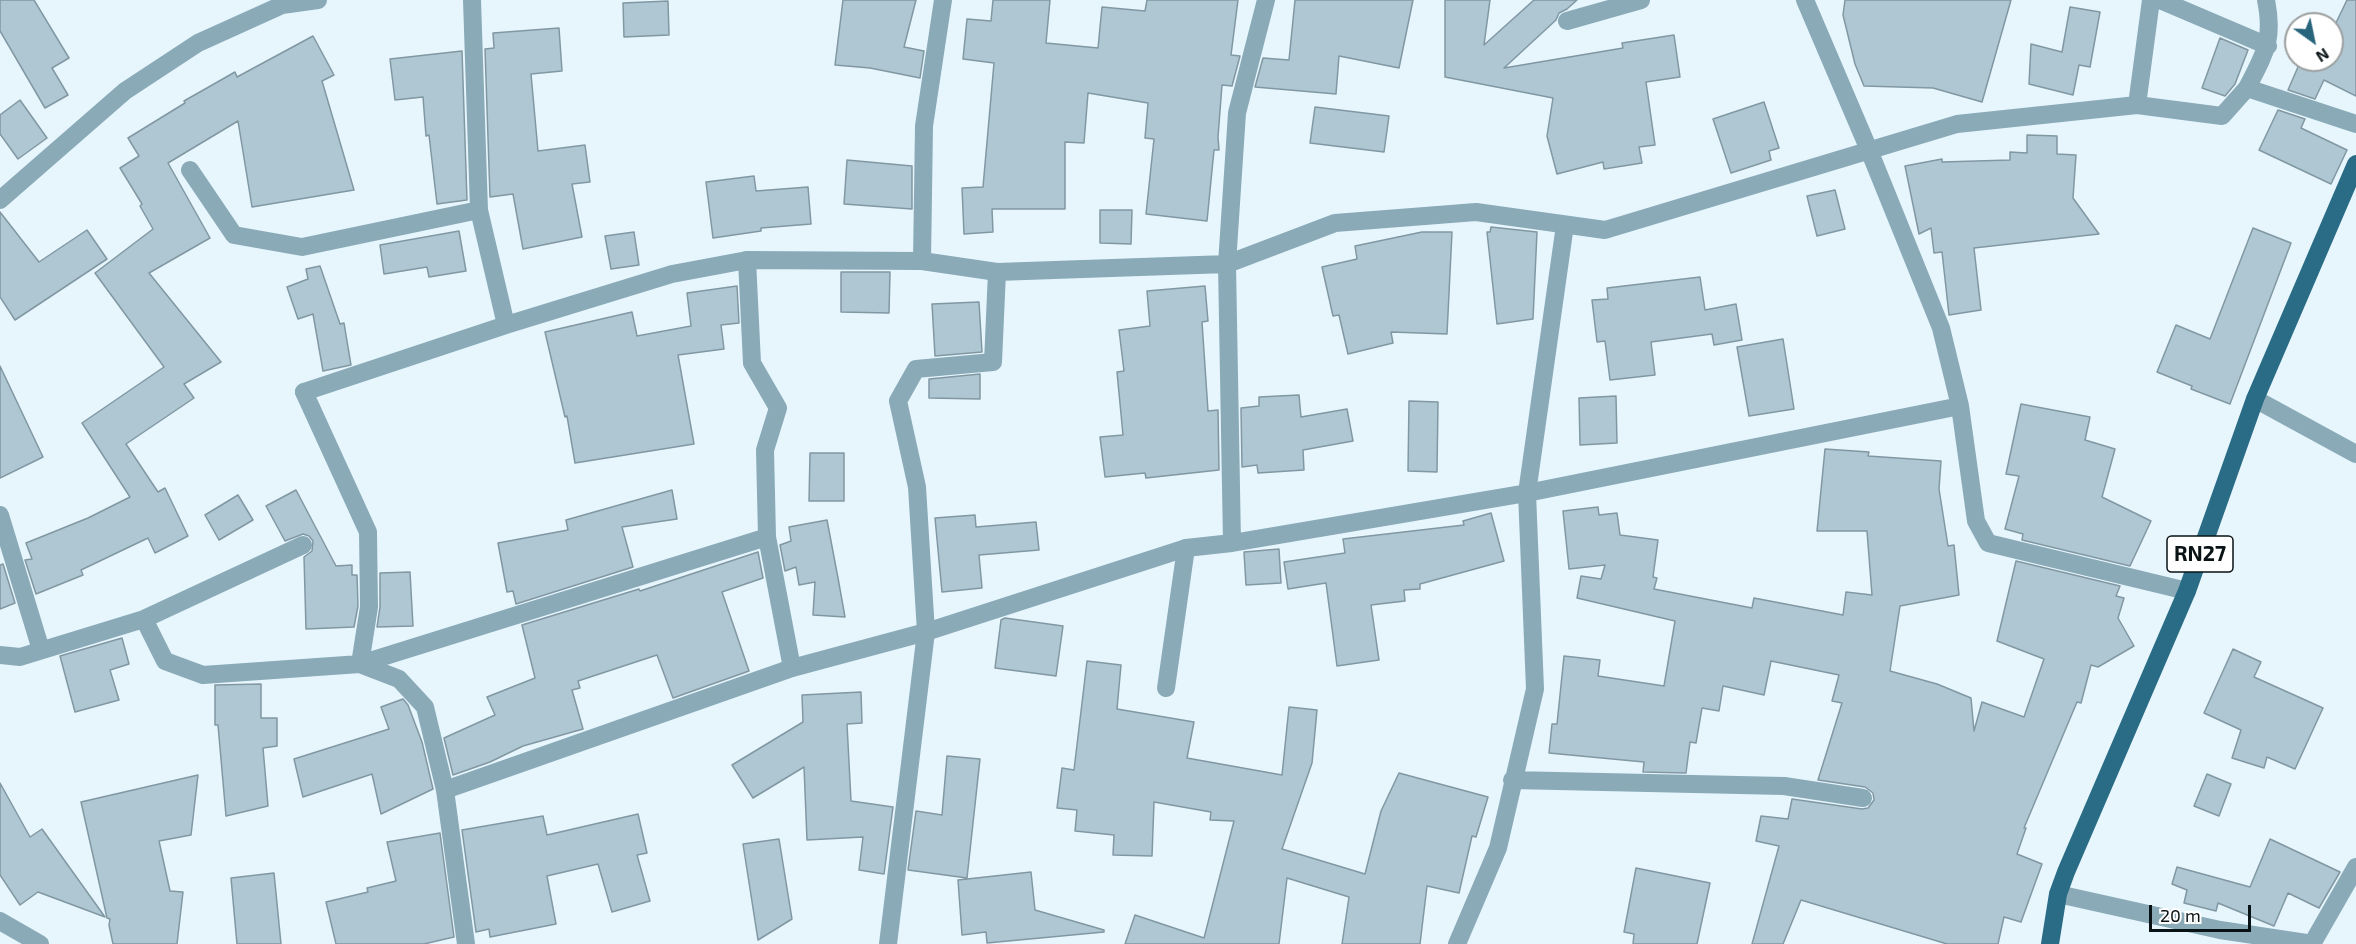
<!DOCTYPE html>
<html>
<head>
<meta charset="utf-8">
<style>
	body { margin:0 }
	#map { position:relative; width:2356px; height:944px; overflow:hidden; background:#e7f6fd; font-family:"Exo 2",sans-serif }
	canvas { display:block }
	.north { position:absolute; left:2284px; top:12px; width:60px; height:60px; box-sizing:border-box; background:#fff; border:2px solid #9da0a1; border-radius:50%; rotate:147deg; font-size:16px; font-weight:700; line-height:24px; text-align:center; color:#091215 }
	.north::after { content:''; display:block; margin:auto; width:21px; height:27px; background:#28657c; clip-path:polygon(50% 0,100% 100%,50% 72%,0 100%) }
	.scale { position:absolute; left:2149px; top:905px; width:102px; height:27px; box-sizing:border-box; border:3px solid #091215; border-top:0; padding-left:8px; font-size:18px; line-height:21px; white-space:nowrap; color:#091215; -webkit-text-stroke:4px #fff; paint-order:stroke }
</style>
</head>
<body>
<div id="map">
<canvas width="2356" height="944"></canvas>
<div class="north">N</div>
<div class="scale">20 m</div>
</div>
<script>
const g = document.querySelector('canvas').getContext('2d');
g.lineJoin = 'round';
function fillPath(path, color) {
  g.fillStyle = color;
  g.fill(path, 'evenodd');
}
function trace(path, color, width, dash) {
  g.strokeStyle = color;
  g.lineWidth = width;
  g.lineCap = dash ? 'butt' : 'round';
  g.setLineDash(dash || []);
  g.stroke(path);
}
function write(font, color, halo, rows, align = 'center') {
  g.font = font + ' "Exo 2",sans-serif';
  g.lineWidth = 4.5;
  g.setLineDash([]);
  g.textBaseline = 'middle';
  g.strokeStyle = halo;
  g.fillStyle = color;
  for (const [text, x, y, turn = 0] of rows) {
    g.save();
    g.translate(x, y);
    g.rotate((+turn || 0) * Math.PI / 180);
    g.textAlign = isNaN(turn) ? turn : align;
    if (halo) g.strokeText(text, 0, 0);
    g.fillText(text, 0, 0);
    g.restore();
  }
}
const building = new Path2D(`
	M0,0H34L69,58L52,68L68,95L45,108L0,31Z
	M843,0H916L904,47L924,51L920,78L870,68L835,65Z
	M993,0H1050L1046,43L1098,48L1102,7L1145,11L1147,0H1238L1231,55L1240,56L1232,86L1222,85L1218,137L1219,150H1214L1207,221L1146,214L1154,139L1145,138L1148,103L1088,93L1084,143L1065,142V209H992L993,232L964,234L962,188L983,187L994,63L963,59L967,19L991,21Z
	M1295,0H1413L1399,68L1339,56L1336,94L1255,87L1263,58L1289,60Z
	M1445,0H1490L1484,45L1534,0H1577L1567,9L1559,13L1556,20L1504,68L1623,48L1622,43L1674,35L1680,77L1646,82L1655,145L1639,147L1642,163L1604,169L1603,162L1557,174L1547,136L1553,98L1445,77Z
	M1845,0H2011L1982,102L1933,88L1864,86L1855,64L1843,15Z
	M2347,0H2356V96L2324,80L2315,99L2288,90L2301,60H2332V31Z
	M668,1L669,35L624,37L623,3Z
	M2070,7L2100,12L2090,67L2079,65L2073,95L2029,84L2031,44L2062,52Z
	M559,28L562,71L531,74L538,151L585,145L590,182L572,184L582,237L523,249L513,194L490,197L485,49L494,48L493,33Z
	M313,36L334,75L322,81L354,190L252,207L238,121L168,163L210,238L149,273L221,362L184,384L194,398L126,444L158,492L165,488L188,536L155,553L148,538L81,570L83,575L36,594L25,560L32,559L26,543L88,518L130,497L82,423L164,367L95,273L153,229L140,206L142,204L120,168L139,156L128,138L185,103L184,101L235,72L237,77Z
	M2220,38L2248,50L2235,84L2225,96L2202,88Z
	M462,51L467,200L437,204L429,135L426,136L423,97L395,100L390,59Z
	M20,100L47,138L18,159L0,134V115Z
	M1764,102L1779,148L1769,151L1771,160L1731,173L1713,119Z
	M1315,107L1389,116L1384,152L1310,143Z
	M2278,110L2305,119L2301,128L2347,150L2331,184L2259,150Z
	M2027,135L2057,136V154L2076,155L2073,198L2099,234L1974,248L1981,310L1949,315L1942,252L1934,253L1931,228L1919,234L1905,166L1942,159V162L2010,160V152L2027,153Z
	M847,160L912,166V209L844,204Z
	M754,176L756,191L808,187L811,224L761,228V231L713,238L706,182Z
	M1835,190L1845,229L1817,236L1807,196Z
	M1100,210H1132L1131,244L1100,243Z
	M0,212L39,262L87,230L107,259L15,320L0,297Z
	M1491,227L1537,232L1533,319L1497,324L1487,232H1490Z
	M2253,228L2291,243L2230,404L2191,389L2192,386L2157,372L2176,325L2210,339Z
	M459,231L466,271L429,277L427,267L384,274L380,245Z
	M634,232L639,265L611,269L605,236Z
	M1422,232H1452L1447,334L1391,332L1393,343L1348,354L1339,315L1333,316L1322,267L1357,259L1355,246Z
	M320,266L340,324L344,323L351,365L323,371L313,314L298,319L287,287L308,279L306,269Z
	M841,272H890L889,313L841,312Z
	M1700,277L1705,310L1736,304L1742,340L1714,345L1712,334L1651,342L1655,375L1610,380L1605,341L1597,342L1592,300L1608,299L1607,288Z
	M737,286L739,323L721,325L724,349L678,355L694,444L575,463L567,416L565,417L545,332L632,312L637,336L691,326L687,293Z
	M1205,286L1208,321L1202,322L1208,411L1218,410L1219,470L1146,478L1145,473L1105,477L1100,437L1123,435L1117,372L1124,371L1119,330L1150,326L1147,291Z
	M979,302L982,352L935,356L932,304Z
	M1783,339L1794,409L1749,416L1737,347Z
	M0,366L43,457L0,478Z
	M980,374V399L929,398V379Z
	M1299,395L1301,417L1347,409L1353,441L1303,450L1304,470L1258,473L1257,465L1242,467L1241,408L1259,406V397Z
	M1616,396L1617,443L1580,445L1579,398Z
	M1409,401L1438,402L1437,472L1408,471Z
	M2021,404L2090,417L2085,440L2115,449L2102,497L2151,521L2130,566L2022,540L2023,534L2005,529L2019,476L2006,474Z
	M1825,449L1869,452L1868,456L1941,461L1939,489L1948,546L1954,545L1959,595L1900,606L1890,671L1937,684L1971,698L1974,731L1982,702L2024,717L2044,659L1997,641L2016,561L2120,586L2116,596L2124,598L2118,618L2134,646L2098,667L2091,665L2081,703L2077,702L2024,828H2026L2017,854L2042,864L2021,922L2004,917L1998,944H1947L1801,900L1783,944H1752L1779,846L1756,841L1761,816L1788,819L1792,799L1862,809L1868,808L1874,800L1873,793L1865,787L1818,780L1842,703L1832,701L1839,675L1771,661L1764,695L1723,686L1719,711L1702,708L1696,743L1690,742L1686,773L1643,772L1644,762L1549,753L1552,724H1557L1564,656L1600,660L1598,676L1664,686L1675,621L1577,598L1581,576L1601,579L1605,565L1569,569L1563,511L1598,507L1599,515L1617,513L1620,535L1658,540L1653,577L1657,578L1654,589L1752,608L1754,598L1843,615L1846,592L1872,595L1867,531H1817Z
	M810,453H844V501H809Z
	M296,490L336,566L352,565V575H357L358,606L354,627L306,629L304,557L312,551L313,541L309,536L303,534L285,541L266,506Z
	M672,490L677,519L622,527L633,567L516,604L513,591L507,592L498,543L568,530L566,520Z
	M238,495L253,520L219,540L205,515Z
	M1491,513L1504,561L1420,584V589L1404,590L1405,601L1371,605L1379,660L1337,666L1326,583L1288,589L1284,562L1345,553L1343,539L1464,525L1463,521Z
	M975,515L976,527L1036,522L1039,550L979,555L982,588L942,592L935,518Z
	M827,520L838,578L845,617L813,615L815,582L799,585L796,567L785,571L780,545L791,541L789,527Z
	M1279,549L1281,583L1246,585L1244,552Z
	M758,552L763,578L722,592L749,671L673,698L657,655L578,681L580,688L572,690L583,729L523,746L490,762L453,775L444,738L495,715L487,697L535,678L522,625L639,589L640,591Z
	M3,564L15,603L0,609V565Z
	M410,572L413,626L377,627L380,607V573Z
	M1005,618L1063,626L1056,676L995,668L1001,620Z
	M122,638L129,664L110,670L119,700L75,712L60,656Z
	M2233,649L2261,662L2254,677L2323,708L2295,769L2267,757L2264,768L2232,758L2241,730L2204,713Z
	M1087,661L1121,665L1117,709L1194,722L1187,758L1282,775L1289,707L1317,710L1312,763L1282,849L1365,874L1381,811L1399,773L1488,797L1476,837L1472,836L1459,893L1427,886L1420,944H1342L1349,897L1287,878L1279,944H1125L1135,915L1204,938L1234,821L1210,820L1211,812L1154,802L1152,856L1113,855L1114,835L1075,831L1077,810L1057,808L1062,768L1074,770Z
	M261,684V718H277V746L263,748L268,806L226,816L218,725H215V685Z
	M861,692L862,723L847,724L851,801L893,807L884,874L859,870L863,837L807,840L804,767L753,798L732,765L803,722L802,695Z
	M403,699L408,705L422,742L433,789L381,814L372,774L303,797L294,759L389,729L381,707Z
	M947,756L980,759L967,878L908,870L916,811L942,815Z
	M2207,774L2231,784L2219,816L2194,806Z
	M198,775L191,835L159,841L170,891L183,892L177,944H113L109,925L110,919L107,918L81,802Z
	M0,783L30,837L42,829L105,917L38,892L20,905L0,875Z
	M638,814L647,853L637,855L650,901L612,912L598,864L547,876L556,924L490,937L489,929L476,932L462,830L543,816L547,835Z
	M440,833L454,937L424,944H336L326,902L368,892L367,888L396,881L387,842Z
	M779,839L792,919L758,940L743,844Z
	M2270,839L2340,872L2319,908L2288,893L2274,926L2218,903L2216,911L2184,903L2187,890L2172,884L2177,867L2250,887Z
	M1636,868L1710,883L1697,944H1633L1634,934L1624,932Z
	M1031,872L1035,910L1104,930V932L987,943L986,932L962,935L958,880Z
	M274,873L281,944H237L231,878Z`);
fillPath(building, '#aec7d2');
trace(building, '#8198a3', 1.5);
trace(new Path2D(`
	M2160,0L2268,46
	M1567,21L1641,0
	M2247,88C2265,53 2274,40 2266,0
	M2137,105L2151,0
	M747,260L752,363L778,408L765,450L767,537
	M304,392L368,532L369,607L360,664L767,537L792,668
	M0,515L41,650
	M144,619L165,661L203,675L360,664L399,679L425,707L445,790
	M926,632L917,487L898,401L916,369L993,362L997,272
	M0,655L20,657L144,619L303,545
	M1166,688L1186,548
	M2058,894L2220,930L2313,944`), '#8aaab8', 18);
trace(new Path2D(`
	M472,0L479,210L506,325
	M1805,0L1869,150L1941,328L1960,406L1976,521L1988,543L2187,591
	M190,170L234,235L302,247L479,210
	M0,200L125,91L198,43L282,5L318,0
	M922,261L924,126L943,0
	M304,392L506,325L672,274L747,260L922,261L997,272L1227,264L1335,223L1476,212L1605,230L1957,124L2137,105L2222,116L2247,88L2356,124
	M2255,399L2356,454
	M1232,543L1227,264L1237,113L1266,0
	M1512,780L1784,786L1863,798
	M0,921L40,944
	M466,944L445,790L792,668L926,632L1186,548L1232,543L1527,493L1960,406
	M888,944L926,632
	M1457,944L1498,848L1535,689L1527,493L1565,225
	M2312,944L2356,867`), '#8aaab8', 18);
trace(new Path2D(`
	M2050,944L2058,894L2066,872L2187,591L2255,399L2356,164`), '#2a6c86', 18);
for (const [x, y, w] of [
	[2200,554,66]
]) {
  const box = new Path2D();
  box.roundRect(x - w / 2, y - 18, w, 36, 4.5);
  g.fillStyle = '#fff';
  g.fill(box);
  trace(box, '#091215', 1.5);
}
write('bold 21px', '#091215', null, [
	["RN27",2200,554]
]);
</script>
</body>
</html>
